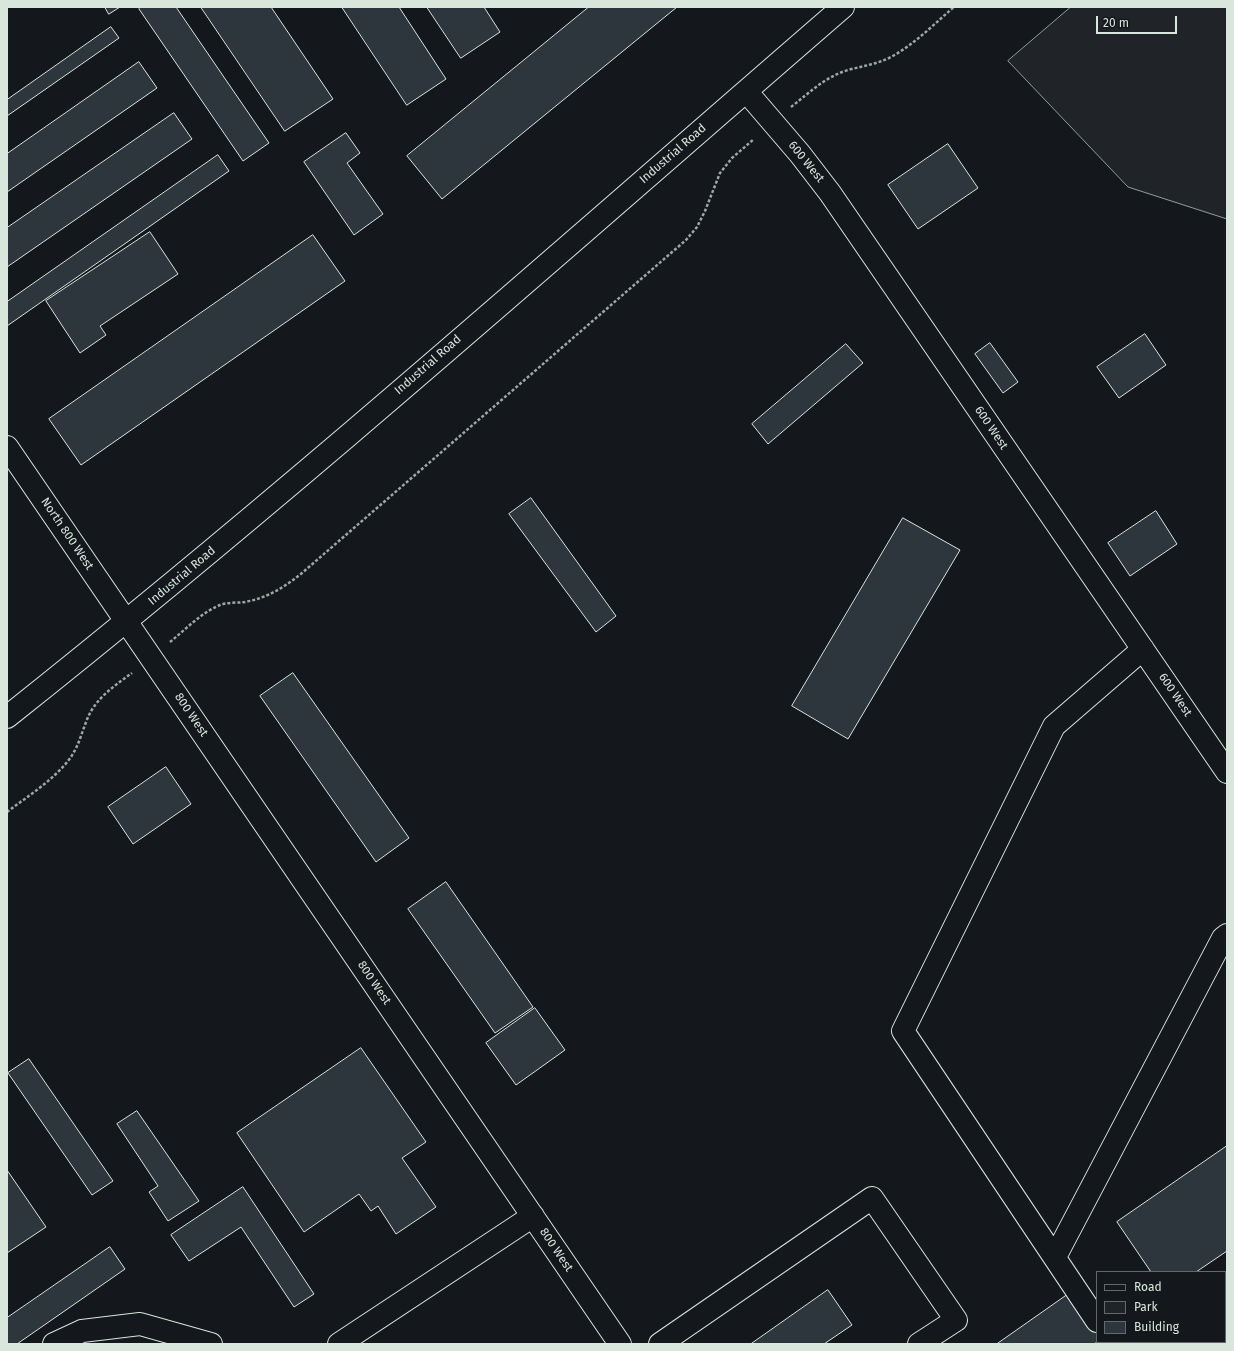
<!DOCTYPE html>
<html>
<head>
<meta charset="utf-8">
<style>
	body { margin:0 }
	#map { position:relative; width:1234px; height:1351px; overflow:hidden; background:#14181c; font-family:"Fira Sans",sans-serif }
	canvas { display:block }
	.frame { position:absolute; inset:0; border:8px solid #d8e6dc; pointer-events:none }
	.legend { position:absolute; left:1096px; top:1271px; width:130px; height:72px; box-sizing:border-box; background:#14181c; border:1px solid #626a69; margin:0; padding:5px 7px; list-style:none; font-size:12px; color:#d8e6dc }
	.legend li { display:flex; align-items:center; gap:8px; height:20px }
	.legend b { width:20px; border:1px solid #626a69 }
	.scale { position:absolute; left:1096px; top:16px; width:81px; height:18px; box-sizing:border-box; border:2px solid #d8e6dc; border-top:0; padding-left:5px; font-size:12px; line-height:14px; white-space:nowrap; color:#d8e6dc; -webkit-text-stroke:3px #14181c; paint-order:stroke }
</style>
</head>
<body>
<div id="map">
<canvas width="1234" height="1351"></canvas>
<div class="frame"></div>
<ul class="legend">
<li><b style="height:5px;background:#14181c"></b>Road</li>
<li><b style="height:11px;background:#202428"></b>Park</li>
<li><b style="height:11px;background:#2c363c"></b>Building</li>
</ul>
<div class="scale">20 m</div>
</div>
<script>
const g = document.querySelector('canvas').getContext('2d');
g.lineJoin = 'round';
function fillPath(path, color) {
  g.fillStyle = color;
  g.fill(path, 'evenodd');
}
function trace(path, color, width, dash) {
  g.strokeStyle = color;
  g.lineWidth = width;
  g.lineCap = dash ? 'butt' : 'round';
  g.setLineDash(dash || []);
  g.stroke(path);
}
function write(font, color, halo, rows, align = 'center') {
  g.font = font + ' "Fira Sans",sans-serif';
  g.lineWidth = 3;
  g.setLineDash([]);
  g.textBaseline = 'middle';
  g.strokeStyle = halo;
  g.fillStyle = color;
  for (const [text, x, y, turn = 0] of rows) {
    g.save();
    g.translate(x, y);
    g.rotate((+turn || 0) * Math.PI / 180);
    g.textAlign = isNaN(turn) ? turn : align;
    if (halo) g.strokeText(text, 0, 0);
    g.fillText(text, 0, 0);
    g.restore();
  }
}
const green = new Path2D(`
	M1071,7H1227V219L1128,187L1008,61Z`);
fillPath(green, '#202428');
trace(green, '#939e99', 1);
const building = new Path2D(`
	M105,7H120L109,14Z
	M141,7H176L269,143L243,161L139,9Z
	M201,7H271L333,99L285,131Z
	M342,7H399L446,79L407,105Z
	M427,7H484L500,32L461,58Z
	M589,7H677L442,199L407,156Z
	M111,27L119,38L7,116V100Z
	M139,62L157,88L7,192V154Z
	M174,113L192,139L7,267V228Z
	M346,133L360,153L347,163L383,214L354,235L304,162Z
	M948,144L978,188L918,229L888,185Z
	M218,155L229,171L7,326V302Z
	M150,232L178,274L100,326L106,335L80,353L46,301Z
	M313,235L345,281L81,465L49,419Z
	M1145,334L1166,365L1119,398L1097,367Z
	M990,343L1018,382L1003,393L975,354Z
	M846,344L863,363L768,444L752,424Z
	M531,498L616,616L596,632L509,514Z
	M1156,511L1177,544L1130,576L1108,543Z
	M903,518L960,550L848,739L792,706Z
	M293,673L409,838L376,862L260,696Z
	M166,767L191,804L133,844L108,807Z
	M446,882L533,1007L495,1033L408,909Z
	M535,1008L565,1050L516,1085L486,1043Z
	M361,1048L426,1142L402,1158L436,1207L396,1234L378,1206L371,1211L359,1194L304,1232L237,1133Z
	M29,1059L113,1181L92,1195L8,1073Z
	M137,1111L199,1201L168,1221L149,1192L158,1186L117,1124Z
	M1227,1146V1251L1196,1272H1151L1117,1222Z
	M7,1170L46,1227L7,1253Z
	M243,1187L314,1294L294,1307L241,1227L189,1261L171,1235Z
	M110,1247L125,1269L17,1344H7V1318Z
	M828,1290L852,1325L824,1344H751Z
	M1070,1293L1097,1331V1342L1094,1344H997Z`);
fillPath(building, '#2c363c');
trace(building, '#d8e6dc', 1);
const minor = new Path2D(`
	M746,91L800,154L830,193L1227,772
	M7,447L620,1344
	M7,717C293,490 567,246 843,7
	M1055,1257L1223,938L1227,935
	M1097,1321L903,1031L1054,726L1143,649
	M1111,1342L1112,1344
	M54,1344L82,1331L140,1324L211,1344
	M339,1344L533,1216
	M660,1344L872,1198L956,1320L919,1344
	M1211,1344L1214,1342`);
trace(minor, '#d8e6dc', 24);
trace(new Path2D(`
	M791,107C809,93 825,77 848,70C863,66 877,64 891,57C915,44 934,24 954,7
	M170,642C186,629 201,613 220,605C228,602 237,603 245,602C267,598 285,587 302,573L686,240L697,227L705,211L720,173L732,158L754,139
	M7,812C28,796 52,781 68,761C80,746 82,729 90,713C99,696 117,684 132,673`), '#9da8a2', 2.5, [3, 2]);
trace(minor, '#14181c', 22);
write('12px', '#d8e6dc', '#14181c', [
	["Industrial Road",673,154,-41],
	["600 West",806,162,51],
	["Industrial Road",428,365,-41],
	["600 West",991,428,56],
	["North 800 West",67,534,56],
	["Industrial Road",182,576,-40],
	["600 West",1175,695,56],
	["800 West",191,715,56],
	["800 West",374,983,56],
	["800 West",556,1250,56]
]);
</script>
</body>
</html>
